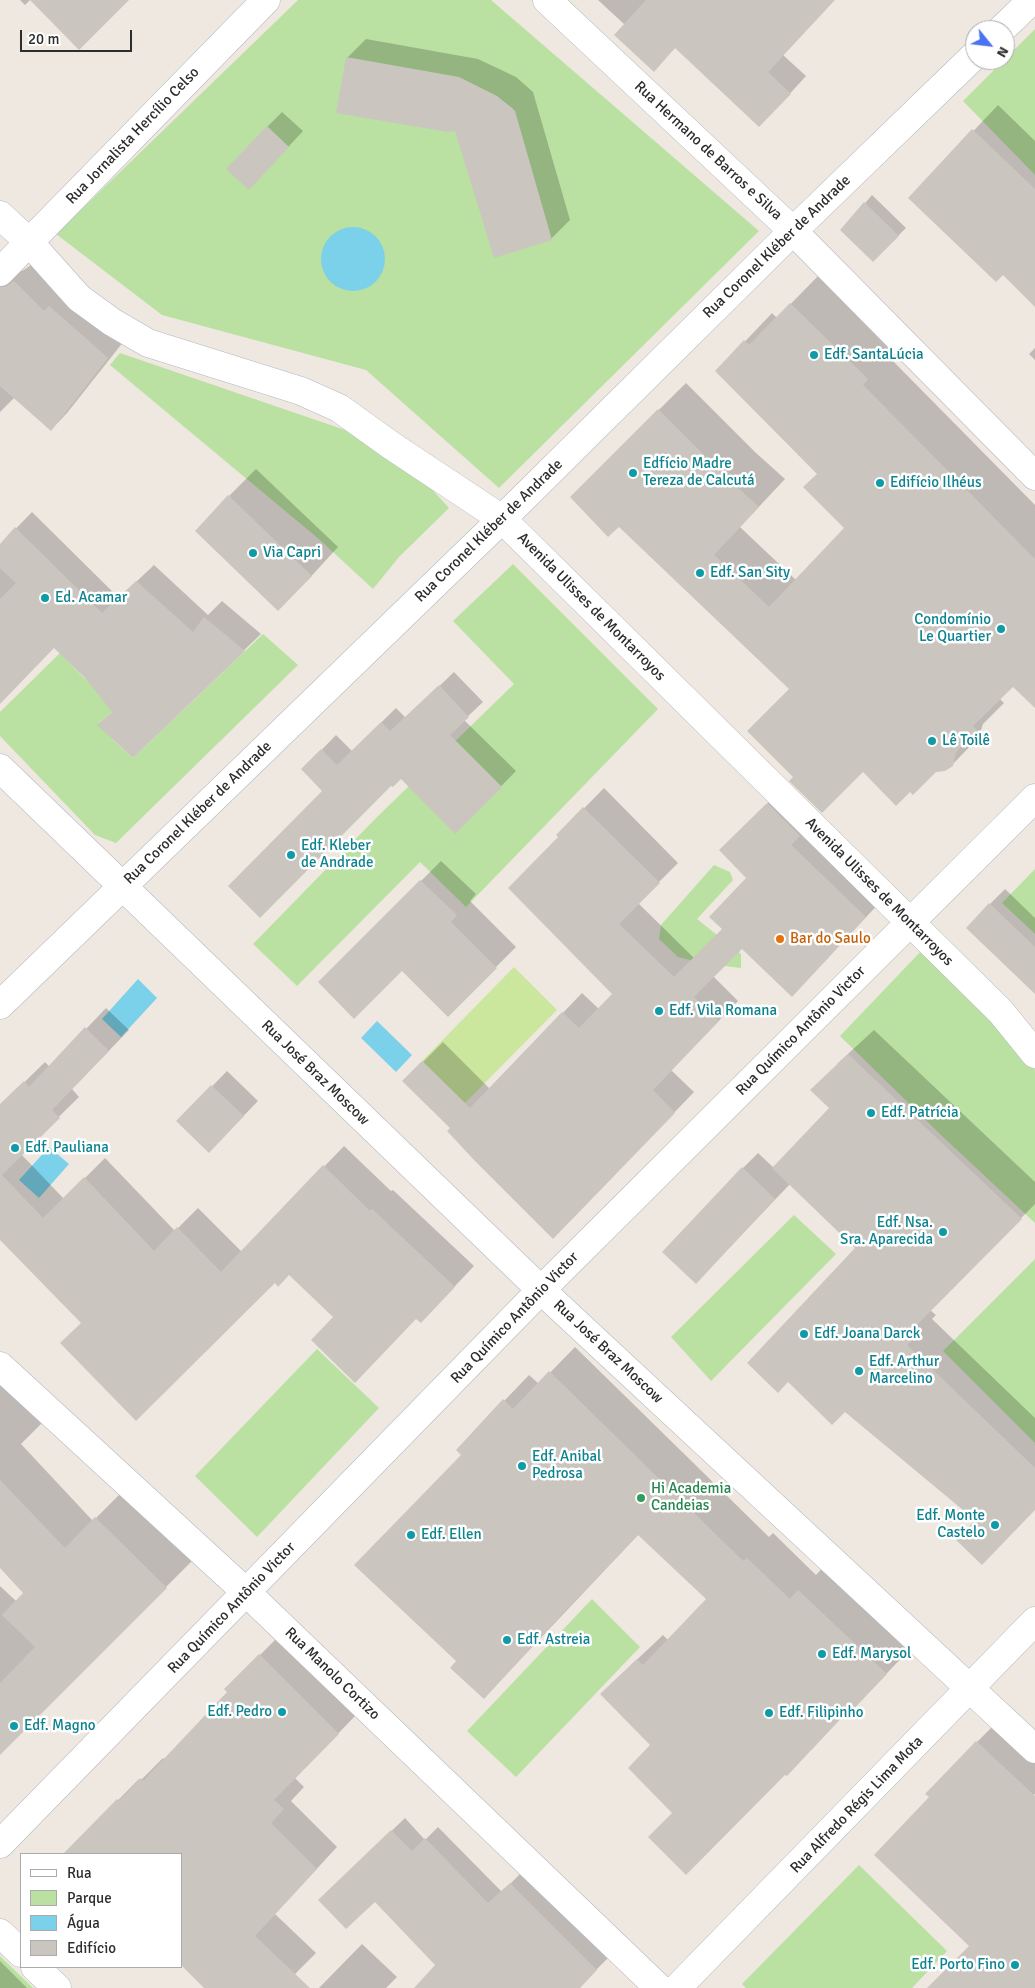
<!DOCTYPE html>
<html>
<head>
<meta charset="utf-8">
<style>
	body { margin:0 }
	#map { position:relative; width:1035px; height:1988px; overflow:hidden; background:#eee8e1; font-family:Signika,sans-serif }
	canvas { display:block }
	.legend { position:absolute; left:20px; top:1853px; width:162px; height:115px; box-sizing:border-box; background:#fff; border:1px solid #ababab; margin:0; padding:6px 9px; list-style:none; font-size:15px; color:#2d2d2d }
	.legend li { display:flex; align-items:center; gap:10px; height:25px }
	.legend b { width:25px; border:1px solid #ababab }
	.north { position:absolute; left:965px; top:20px; width:50px; height:50px; box-sizing:border-box; background:#fff; border:1px solid #ababab; border-radius:50%; rotate:119deg; font-size:14px; font-weight:700; line-height:20px; text-align:center; color:#2d2d2d }
	.north::after { content:''; display:block; margin:auto; width:18px; height:22px; background:#4b72f0; clip-path:polygon(50% 0,100% 100%,50% 72%,0 100%) }
	.scale { position:absolute; left:20px; top:30px; width:112px; height:22px; box-sizing:border-box; border:2px solid #2d2d2d; border-top:0; padding-left:6px; font-size:15px; line-height:18px; white-space:nowrap; color:#2d2d2d; -webkit-text-stroke:4px #fff; paint-order:stroke }
</style>
</head>
<body>
<div id="map">
<canvas width="1035" height="1988"></canvas>
<ul class="legend">
<li><b style="height:6px;background:#fff"></b>Rua</li>
<li><b style="height:14px;background:#bae1a1"></b>Parque</li>
<li><b style="height:14px;background:#7bd1e9"></b>Água</li>
<li><b style="height:14px;background:#cac6bf"></b>Edifício</li>
</ul>
<div class="north">N</div>
<div class="scale">20 m</div>
</div>
<script>
const g = document.querySelector('canvas').getContext('2d');
g.lineJoin = 'round';
function fillPath(path, color) {
  g.fillStyle = color;
  g.fill(path, 'evenodd');
}
function trace(path, color, width, dash) {
  g.strokeStyle = color;
  g.lineWidth = width;
  g.lineCap = dash ? 'butt' : 'round';
  g.setLineDash(dash || []);
  g.stroke(path);
}
function write(font, color, halo, rows, align = 'center') {
  g.font = font + ' Signika,sans-serif';
  g.lineWidth = 5;
  g.setLineDash([]);
  g.textBaseline = 'middle';
  g.strokeStyle = halo;
  g.fillStyle = color;
  for (const [text, x, y, turn = 0] of rows) {
    g.save();
    g.translate(x, y);
    g.rotate((+turn || 0) * Math.PI / 180);
    g.textAlign = isNaN(turn) ? turn : align;
    if (halo) g.strokeText(text, 0, 0);
    g.fillText(text, 0, 0);
    g.restore();
  }
}
fillPath(new Path2D(`
	M298,0H491L759,231L499,488L366,370L162,315L56,234Z
	M1035,29V175L963,101Z
	M120,353L392,446L449,508L399,557L373,589L320,540L110,365Z
	M513,564L658,709L466,907L420,862L297,986L253,944L376,818L514,684L453,621Z
	M263,634L298,665L116,843L95,835L0,736V712L60,653L85,679L107,661L132,695L99,723L114,741L133,758Z
	M714,865L730,872L733,880L697,919L741,954V968L707,964L678,957L659,939L661,925Z
	M1035,869V934L1002,903Z
	M924,948L1010,1033L1035,1070V1223L941,1135L840,1036Z
	M794,1215L836,1254L711,1381L671,1337Z
	M1035,1259V1443L943,1351Z
	M317,1349L379,1408L257,1537L195,1476Z
	M592,1599L640,1647L516,1777L467,1731Z
	M859,1865L947,1951L912,1988H746L742,1984Z
	M0,1956L33,1988H0Z`), '#bae1a1');
fillPath(new Path2D(`
	M514,967L557,1010L465,1103L422,1061Z`), '#cbe79e');
fillPath(new Path2D(`
	M321 259a32 32 0 1 1 64 0a32 32 0 1 1-64 0Z
	M138,979L157,998L121,1037L102,1019Z
	M377,1021L412,1055L396,1072L361,1038Z
	M49,1147L69,1164L39,1198L19,1180Z`), '#7bd1e9');
fillPath(new Path2D(`
	M20,0H30L25,5Z
	M598,0H834L783,55L806,76L776,109L676,47L670,53L625,25Z
	M366,39L478,59L516,77L533,92L570,220L551,239L456,130L347,58Z
	M998,105L1035,141V305L1003,274L910,198Z
	M282,112L303,131L264,173L267,127Z
	M872,195L906,228L873,261L842,230Z
	M31,265L61,295L124,341L67,413L51,430L15,397L0,412V282L12,270L22,271Z
	M818,276L894,351L889,357L1035,505V696L1013,685L999,698L1004,703L983,724L979,737L952,765L935,771L864,770L795,777L791,689L619,525L571,497L686,383L755,452L785,479L740,527L796,580L846,528L818,474L717,371L772,313L777,318Z
	M1035,348V360L1029,354Z
	M256,469L338,547L306,582L229,496Z
	M32,512L119,598L154,565L208,615L222,601L261,634L133,757L113,711L86,678L55,646L0,703V545Z
	M454,672L483,702L464,720L516,771L455,833L401,777L324,791L303,769L336,735L352,751L396,708L406,718Z
	M787,784L885,897L811,976L742,947L713,976L738,1001L671,1070L694,1092L573,1218L452,1128L404,1081L443,1042L490,1089L582,993L599,1009L614,994L558,835L604,788L678,863L638,903L694,958L724,929L748,878L721,850Z
	M441,861L476,894L470,901L516,947L448,1015L402,969L320,982Z
	M1005,889L1035,918V992L990,904Z
	M106,1008L129,1030L72,1089L79,1097L21,1154L64,1199L105,1158L175,1231L198,1208L242,1252L344,1146L391,1191L393,1190L474,1266L421,1322L417,1318L289,1274L275,1282L83,1323L0,1238V1106L45,1062L50,1067Z
	M874,1030L1035,1182V1204L930,1310L936,1315L932,1319L1035,1418V1509L977,1519L857,1248L790,1184L711,1267L743,1168L758,1153L774,1168L830,1108L837,1064Z
	M227,1071L258,1101L224,1136L178,1121Z
	M575,1347L769,1537L773,1533L816,1575L824,1566L911,1648L846,1716L845,1714L812,1749L785,1773L674,1813L627,1669L663,1635L668,1640L708,1599L639,1534L484,1698L458,1661L463,1455L457,1450L529,1375L539,1384Z
	M0,1376L47,1418L21,1444L93,1521L124,1490L194,1559L91,1662L0,1567Z
	M0,1586L86,1666L0,1753Z
	M281,1634L359,1712L295,1778L304,1787L291,1801L337,1847L275,1914L316,1953L281,1988H206L181,1854H65L139,1779L141,1780L163,1758L165,1760L229,1692L226,1689Z
	M995,1724L1035,1761V1794L1032,1796L1035,1799V1988H929L971,1946L931,1797L977,1742Z
	M405,1818L425,1840L438,1827L502,1892L523,1871L609,1957L578,1988H416L437,1965L375,1900L332,1888Z
	M362,1944L397,1977L386,1988H319Z
	M0,1961L27,1988H0Z`), '#0003');
fillPath(new Path2D(`
	M30,0H129L79,50Z
	M646,0H835L768,72L791,94L759,127L675,48L654,72L614,35Z
	M346,57L459,77L497,96L512,108L515,111L552,240L494,258L455,131L448,132L336,113Z
	M267,126L289,147L249,190L226,169Z
	M972,129L1035,189V307L1003,275L996,282L908,198Z
	M864,202L899,236L873,262L840,230Z
	M14,281L44,311L49,306L108,358L51,431L0,386V287H5Z
	M790,303L868,379L863,385L1035,559V708L1013,687L973,726L978,731L956,752L953,766L945,771L936,772L913,795L910,792L896,806L863,772L822,813L789,781L793,777L747,731L789,689L619,527L608,537L570,497L658,409L728,479L759,507L714,555L769,607L844,528L803,487L817,474L715,371L744,340L749,345Z
	M228,495L312,576L278,611L195,531Z
	M15,527L102,613L136,581L193,632L204,617L245,651L133,758L97,725L112,712L86,679L54,648L0,704V599L16,583L0,568V544Z
	M439,685L469,717L450,735L502,787L455,834L401,779L393,787L391,786L260,918L228,886L322,791L301,769L321,749L337,765L381,722L390,731Z
	M767,803L800,836L791,845L866,917L792,997L742,949L694,997L719,1021L653,1090L675,1113L553,1239L474,1160L447,1131L450,1128L402,1081L422,1061L470,1108L562,1012L579,1028L612,994L508,888L558,837L556,835L583,807L660,883L619,924L674,977L722,929L709,917L746,878L719,850Z
	M420,880L457,915L451,922L497,968L448,1017L402,971L354,1019L318,982Z
	M989,903L1035,947V994L966,928Z
	M85,1027L109,1051L52,1110L60,1118L2,1175L43,1218L84,1177L154,1251L177,1227L221,1272L323,1165L370,1211L372,1209L455,1287L421,1323L416,1319L355,1383L311,1340L333,1317L289,1275L278,1287L275,1283L136,1421L60,1343L81,1323L0,1240V1104L24,1081L29,1087Z
	M848,1054L1022,1219L906,1336L911,1341L907,1345L1035,1468V1510L982,1565L956,1540L975,1520L845,1412L832,1425L788,1382L778,1393L747,1363L855,1248L772,1168L829,1108L810,1090Z
	M211,1085L244,1116L209,1153L176,1121Z
	M742,1167L775,1199L696,1284L662,1252Z
	M549,1371L743,1561L747,1558L790,1599L798,1590L887,1674L846,1717L844,1715L787,1776L785,1775L686,1875L648,1837L672,1813L628,1768L650,1745L600,1694L637,1659L643,1665L706,1599L638,1535L564,1612L484,1699L450,1668L456,1661L354,1565L461,1455L456,1450L503,1399L513,1409Z
	M0,1480L65,1548L95,1517L167,1588L0,1755V1683L35,1647L2,1615L23,1593L0,1568Z
	M259,1654L339,1734L274,1800L284,1809L271,1823L317,1869L255,1936L310,1988H204L181,1965V1854H63L117,1799L119,1801L141,1778L143,1781L227,1692L224,1689Z
	M976,1741L1035,1796V1988H927L969,1946L874,1855L929,1797L925,1794Z
	M391,1830L412,1851L425,1838L488,1903L510,1883L597,1970L580,1988H414L435,1965L375,1902L346,1929L318,1900Z`), '#cac6bf');
const street = new Path2D(`
	M547,0L793,231L1035,476
	M0,272L266,0
	M0,768L541,1290L1035,1749
	M0,1366L247,1593L659,1988
	M0,1844L541,1290L1035,798
	M0,1933L21,1953
	M35,1967L57,1988
	M677,1988L1035,1621`);
const secondary = new Path2D(`
	M1001,30L1032,0
	M0,215L29,242L79,298L112,322L148,343L301,391L339,408L392,446L502,519L1001,1012L1035,1054
	M0,1005L502,519L793,231L975,55`);
trace(street, '#b4b7c0', 29);
trace(secondary, '#b4b7c0', 29);
trace(street, '#fff', 28);
trace(secondary, '#fff', 28);
for (const [x, y, r, color] of [
	[814,355,5,"#0f9aa8"],
	[633,473,5,"#0f9aa8"],
	[880,483,5,"#0f9aa8"],
	[253,553,5,"#0f9aa8"],
	[700,573,5,"#0f9aa8"],
	[45,598,5,"#0f9aa8"],
	[1001,629,5,"#0f9aa8"],
	[932,741,5,"#0f9aa8"],
	[291,855,5,"#0f9aa8"],
	[780,939,5,"#e8710a"],
	[659,1011,5,"#0f9aa8"],
	[871,1113,5,"#0f9aa8"],
	[15,1148,5,"#0f9aa8"],
	[943,1232,5,"#0f9aa8"],
	[804,1334,5,"#0f9aa8"],
	[859,1371,5,"#0f9aa8"],
	[522,1466,5,"#0f9aa8"],
	[641,1498,5,"#2e9e5b"],
	[995,1525,5,"#0f9aa8"],
	[411,1535,5,"#0f9aa8"],
	[507,1640,5,"#0f9aa8"],
	[822,1654,5,"#0f9aa8"],
	[282,1712,5,"#0f9aa8"],
	[769,1713,5,"#0f9aa8"],
	[14,1726,5,"#0f9aa8"],
	[1015,1965,5,"#0f9aa8"]
]) {
  const dot = new Path2D();
  dot.arc(x, y, r, 0, 2 * Math.PI);
  g.fillStyle = color;
  g.fill(dot);
  trace(dot, '#fff', 2);
}
write('15px', '#2d2d2d', '#fff', [
	["Rua Jornalista Hercílio Celso",133,136,-46],
	["Rua Hermano de Barros e Silva",708,151,43],
	["Rua Coronel Kléber de Andrade",777,247,-44],
	["Rua Coronel Kléber de Andrade",489,531,-44],
	["Avenida Ulisses de Montarroyos",591,607,45],
	["Rua Coronel Kléber de Andrade",198,813,-44],
	["Avenida Ulisses de Montarroyos",879,892,45],
	["Rua Químico Antônio Victor",801,1031,-45],
	["Rua José Braz Moscow",315,1073,44],
	["Rua Químico Antônio Victor",515,1318,-46],
	["Rua José Braz Moscow",608,1352,43],
	["Rua Químico Antônio Victor",232,1608,-46],
	["Rua Manolo Cortizo",332,1674,44],
	["Rua Alfredo Régis Lima Mota",857,1805,-46]
]);
write('15px', '#0d838f', '#fff', [
	["Edf. SantaLúcia",824,355],
	["Edfício Madre",643,464],
	["Tereza de Calcutá",643,481],
	["Edifício Ilhéus",890,483],
	["Via Capri",263,553],
	["Edf. San Sity",710,573],
	["Ed. Acamar",55,598],
	["Condomínio",991,620,"right"],
	["Le Quartier",991,637,"right"],
	["Lê Toilê",942,741],
	["Edf. Kleber",301,846],
	["de Andrade",301,863],
	["Edf. Vila Romana",669,1011],
	["Edf. Patrícia",881,1113],
	["Edf. Pauliana",25,1148],
	["Edf. Nsa.",933,1223,"right"],
	["Sra. Aparecida",933,1240,"right"],
	["Edf. Joana Darck",814,1334],
	["Edf. Arthur",869,1362],
	["Marcelino",869,1379],
	["Edf. Anibal",532,1457],
	["Pedrosa",532,1474],
	["Edf. Monte",985,1516,"right"],
	["Castelo",985,1533,"right"],
	["Edf. Ellen",421,1535],
	["Edf. Astreia",517,1640],
	["Edf. Marysol",832,1654],
	["Edf. Pedro",272,1712,"right"],
	["Edf. Filipinho",779,1713],
	["Edf. Magno",24,1726],
	["Edf. Porto Fino",1005,1965,"right"]
], 'left');
write('15px', '#c56008', '#fff', [
	["Bar do Saulo",790,939]
], 'left');
write('15px', '#27864d', '#fff', [
	["Hi Academia",651,1489],
	["Candeias",651,1506]
], 'left');
</script>
</body>
</html>
